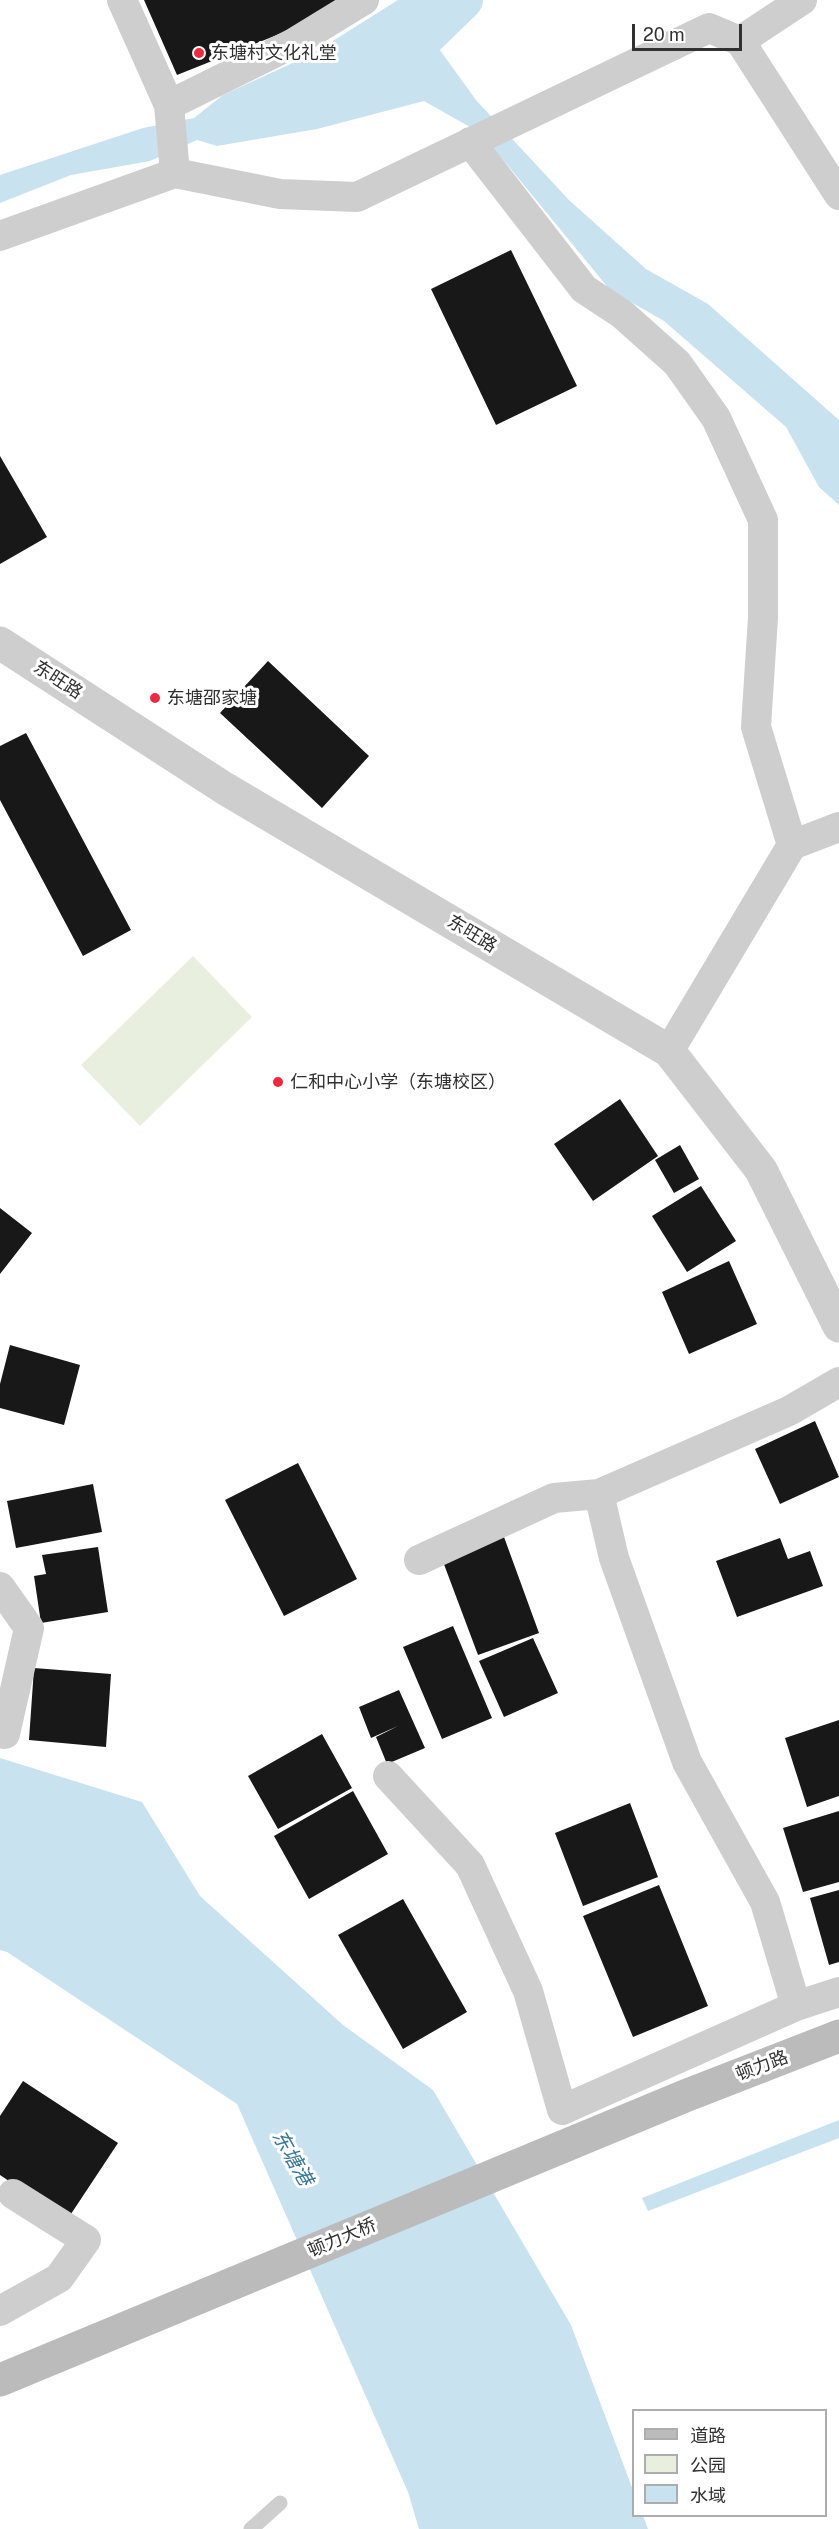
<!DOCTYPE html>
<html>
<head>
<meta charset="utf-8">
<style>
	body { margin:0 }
	#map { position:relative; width:839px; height:2529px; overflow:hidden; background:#fff; font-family:"Public Sans","Noto Sans SC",sans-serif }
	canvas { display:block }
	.legend { position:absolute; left:632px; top:2409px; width:195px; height:108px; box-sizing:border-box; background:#fff; border:2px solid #adadad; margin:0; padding:8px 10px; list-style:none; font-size:18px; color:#313131 }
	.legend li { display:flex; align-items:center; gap:12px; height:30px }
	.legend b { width:30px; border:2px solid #adadad }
	.scale { position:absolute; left:632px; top:24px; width:110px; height:27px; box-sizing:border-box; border:3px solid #313131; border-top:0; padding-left:8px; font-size:18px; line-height:21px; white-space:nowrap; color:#313131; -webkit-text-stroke:4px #fff; paint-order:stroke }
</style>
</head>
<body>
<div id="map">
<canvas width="839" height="2529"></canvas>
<ul class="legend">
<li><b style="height:8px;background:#bbb"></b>道路</li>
<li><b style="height:16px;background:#e8efde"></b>公园</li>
<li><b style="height:16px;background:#c9e2f0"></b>水域</li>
</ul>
<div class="scale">20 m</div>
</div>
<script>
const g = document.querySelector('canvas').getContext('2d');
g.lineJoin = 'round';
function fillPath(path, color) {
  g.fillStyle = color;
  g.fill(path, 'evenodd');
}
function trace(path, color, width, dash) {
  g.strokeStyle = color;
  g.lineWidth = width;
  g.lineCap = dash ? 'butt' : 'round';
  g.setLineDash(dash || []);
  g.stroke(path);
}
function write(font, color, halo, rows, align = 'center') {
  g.font = font + ' "Public Sans","Noto Sans SC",sans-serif';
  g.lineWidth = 6;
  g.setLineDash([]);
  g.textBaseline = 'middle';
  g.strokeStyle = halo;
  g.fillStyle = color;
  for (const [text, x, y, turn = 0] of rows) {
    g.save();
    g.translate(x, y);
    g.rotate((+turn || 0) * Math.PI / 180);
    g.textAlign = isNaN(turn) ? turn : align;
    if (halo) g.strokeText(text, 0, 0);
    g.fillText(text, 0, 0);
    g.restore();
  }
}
fillPath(new Path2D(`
	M193,956L252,1017L140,1126L81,1065Z`), '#e8efde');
fillPath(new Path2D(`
	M398,0H451L433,19L432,39L476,100L569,200L646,269L708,304L839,420V505L819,487L786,427L664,321L610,290L509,167L477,131L424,101L317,129L217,146L197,140L150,161L71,175L0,203V175L143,128L194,118L223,95L312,54Z
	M0,1758L142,1802L200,1896L343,2025L433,2090L571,2325L633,2490L634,2516H643L648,2529H419L408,2492L237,2104L7,1952L0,1950Z
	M839,2120V2138L648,2211L642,2198Z`), '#c9e2f0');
trace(new Path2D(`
	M396,66L464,0`), '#c9e2f0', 38);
fillPath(new Path2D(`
	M144,0H338L287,31L177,75Z
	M511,250L577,386L496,425L431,289Z
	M0,456L47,537L0,564Z
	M268,661L369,756L322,808L220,713Z
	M26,733L131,930L83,956L0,800V746Z
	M620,1099L658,1156L593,1201L554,1144Z
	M680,1145L699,1179L674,1193L655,1160Z
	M701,1186L736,1241L687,1272L652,1216Z
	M0,1208L32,1233L0,1274Z
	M729,1261L757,1324L689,1354L662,1292Z
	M10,1345L80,1365L64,1425L0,1408V1384Z
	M815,1421L839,1477L780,1504L755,1449Z
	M298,1463L357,1579L284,1616L225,1500Z
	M93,1484L102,1532L16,1548L7,1501Z
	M504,1537L539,1633L478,1655L442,1559Z
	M780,1538L788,1559L810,1551L823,1586L737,1617L716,1561Z
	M98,1547L108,1612L41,1623L34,1576L46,1574L42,1555Z
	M453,1626L492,1718L442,1739L403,1647Z
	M533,1638L558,1693L504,1717L479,1661Z
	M34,1668L111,1674L106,1747L29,1740Z
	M399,1690L425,1748L387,1764L376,1737L398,1726L371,1738L359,1707Z
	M839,1720V1796L807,1807L785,1738Z
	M322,1734L352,1788L278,1829L248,1776Z
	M353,1791L388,1854L309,1899L274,1836Z
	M630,1803L658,1877L583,1906L555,1833Z
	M839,1811V1882L803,1892L783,1828Z
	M659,1885L708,2006L633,2037L583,1916Z
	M839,1890V1962L829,1965L810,1898Z
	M403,1899L467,2012L403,2049L338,1935Z
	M23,2081L118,2143L67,2220L0,2175V2116Z`), '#181818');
trace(new Path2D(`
	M251,2529L280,2503`), '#cecece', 15);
trace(new Path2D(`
	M122,0L169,105L175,173
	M740,41L802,0
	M169,105L292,44L364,0
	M470,142L584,289L622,314L677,363L716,418L763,520V617L756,727L792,845
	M0,236L175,173L280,194L357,197L709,28L740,41L839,195
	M669,1051L792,845L839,827
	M599,1494L614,1558L687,1762L765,1902L796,2006
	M419,1560L554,1498L599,1494L789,1411L839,1382
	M0,1587L29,1628L5,1734L0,1733
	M388,1776L470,1865L528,1991L562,2110L796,2006L839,1992
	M0,2311L59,2278L86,2240L13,2194`), '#cecece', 30);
trace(new Path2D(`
	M0,643L224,788L669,1051L761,1170L839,1326`), '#cecece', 33);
trace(new Path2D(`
	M0,2380L685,2096L839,2036`), '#bbb', 33);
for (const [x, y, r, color] of [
	[199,53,6,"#f4263d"],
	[155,698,6,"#f4263d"],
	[278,1082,6,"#f4263d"]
]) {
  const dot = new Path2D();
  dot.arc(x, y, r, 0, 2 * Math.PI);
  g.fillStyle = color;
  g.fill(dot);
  trace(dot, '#fff', 2);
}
write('18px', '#313131', '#fff', [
	["东塘村文化礼堂",211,53],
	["东塘邵家塘",167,698],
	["仁和中心小学（东塘校区）",290,1082]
], 'left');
write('18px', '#313131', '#fff', [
	["东旺路",58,680,33],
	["东旺路",472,934,31],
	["顿力路",762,2066,-21],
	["顿力大桥",342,2238,-23]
]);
write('italic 20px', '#36789b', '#fff', [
	["东塘港",292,2158,60]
]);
</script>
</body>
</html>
